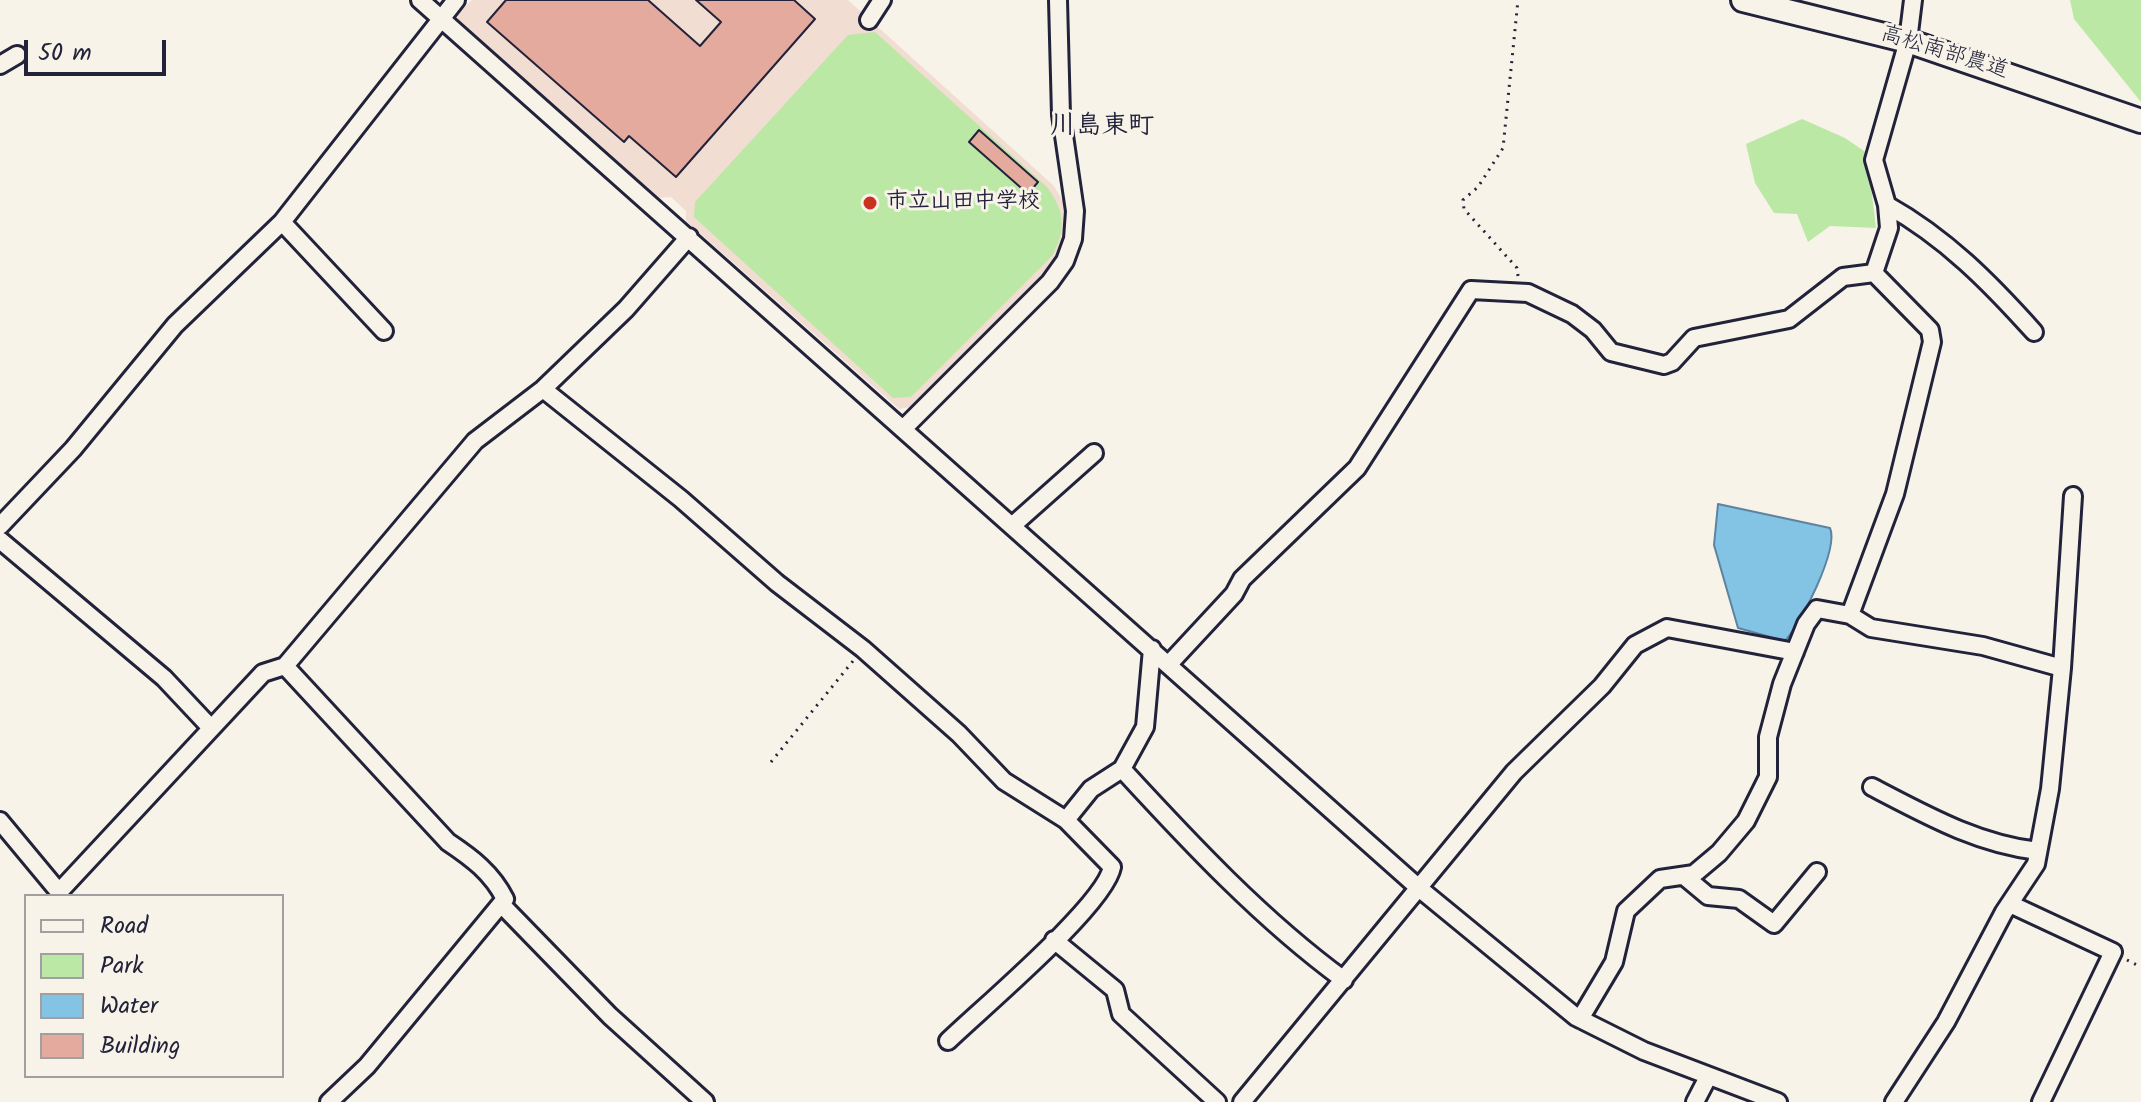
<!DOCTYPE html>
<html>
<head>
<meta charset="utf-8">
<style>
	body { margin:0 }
	#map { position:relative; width:2141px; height:1102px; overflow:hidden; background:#f7f3e8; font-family:Kalam,sans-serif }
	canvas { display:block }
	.legend { position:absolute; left:24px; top:894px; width:260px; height:184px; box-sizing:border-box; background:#f7f3e8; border:2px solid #a29fa3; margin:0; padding:10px 14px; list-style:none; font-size:24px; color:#22223b }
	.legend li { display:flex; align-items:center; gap:16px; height:40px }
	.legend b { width:40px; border:2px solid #a29fa3 }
	.scale { position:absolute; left:24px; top:40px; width:142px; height:36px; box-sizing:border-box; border:4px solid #22223b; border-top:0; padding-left:10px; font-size:24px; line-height:28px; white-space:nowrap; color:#22223b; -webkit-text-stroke:6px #f7f3e8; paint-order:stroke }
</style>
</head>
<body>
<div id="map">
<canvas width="2141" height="1102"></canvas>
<ul class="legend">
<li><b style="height:10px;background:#f7f3e8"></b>Road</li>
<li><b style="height:22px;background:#bce8a6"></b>Park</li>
<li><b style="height:22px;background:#83c3e4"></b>Water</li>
<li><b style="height:22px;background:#e3aa9d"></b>Building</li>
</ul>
<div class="scale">50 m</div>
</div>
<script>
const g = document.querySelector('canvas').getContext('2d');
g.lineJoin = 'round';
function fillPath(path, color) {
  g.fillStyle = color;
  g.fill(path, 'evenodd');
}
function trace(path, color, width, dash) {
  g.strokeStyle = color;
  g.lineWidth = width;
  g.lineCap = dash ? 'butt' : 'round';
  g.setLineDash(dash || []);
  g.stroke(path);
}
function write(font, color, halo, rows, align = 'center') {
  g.font = font + ' Kalam,"Klee One",sans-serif';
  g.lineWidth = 6;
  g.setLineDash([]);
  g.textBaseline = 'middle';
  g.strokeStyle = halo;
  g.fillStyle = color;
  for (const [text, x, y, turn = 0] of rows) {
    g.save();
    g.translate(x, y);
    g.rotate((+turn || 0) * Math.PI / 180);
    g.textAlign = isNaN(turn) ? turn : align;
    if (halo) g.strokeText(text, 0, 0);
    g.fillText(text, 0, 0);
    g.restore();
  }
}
fillPath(new Path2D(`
	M472,0H848L1053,185L1067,207L1068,235L1060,258L910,407L899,409L686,221V211L671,197L658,198L457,26L458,14Z`), '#f1ddd2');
fillPath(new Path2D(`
	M2070,0H2141V102L2074,19Z
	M875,32L1047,187C1065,212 1067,229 1052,256L911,397L893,398L694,217L695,202L848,35Z
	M1802,119L1845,138L1867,153L1876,228L1830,226L1808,242L1797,214L1774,213L1755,183L1746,144Z`), '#bce8a6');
const water = new Path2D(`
	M1718,504L1830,528C1839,549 1801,624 1785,641L1738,628L1714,545Z`);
fillPath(water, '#83c3e4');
trace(water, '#5c83a0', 2);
const building = new Path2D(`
	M506,0H648L700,46L721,22L696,0H794L815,19L676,177L629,136L624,142L487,22Z
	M979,130L1038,182L1028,194L969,142Z`);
fillPath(building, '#e3aa9d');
trace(building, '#22223b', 2);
const street = new Path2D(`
	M420,0L1420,889L1576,1017L1644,1051L1778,1102
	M869,20L882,0
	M0,65L17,55
	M1887,205C1946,238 1990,283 2034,332
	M282,222L384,331
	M543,389L681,499L777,583L863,649L959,734L1004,781L1066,820L1112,867C1105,905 981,1009 948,1041
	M904,428L1050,282L1065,261L1073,239L1075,211L1061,115L1058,0
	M1013,525L1094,453
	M0,526L73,449L175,325L282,222L456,0
	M0,540L164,678L211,728
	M1850,615L1871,628L1983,646L2062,668
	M1169,664L1234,594L1242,579L1357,468L1471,290L1528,293L1572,314L1593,330L1611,352L1664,365L1672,362L1694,338L1789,319L1843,277L1874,273
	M1122,769C1190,843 1262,920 1344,980
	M1872,787C1926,815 1977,844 2038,851
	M1066,820L1091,789L1122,769L1145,727L1152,649
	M0,821L59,892L263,673L285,666
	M1684,876L1708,896L1739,899L1774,924L1817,872
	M501,904L610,1016L705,1102
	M2010,904L2113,952L2041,1102
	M1054,940L1115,990L1121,1014L1217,1102
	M1580,1019L1614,962L1626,911L1660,879L1694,874L1719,853L1746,821L1768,777V737L1782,684L1806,624L1817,609L1850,615L1895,494L1932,342L1930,330L1874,273L1889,228L1887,205L1874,160L1908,41L1913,0
	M329,1102L367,1066L505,899C492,873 472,858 448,842L285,666L475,441L543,389L626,309L689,237
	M1242,1102L1514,772L1602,686L1635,645L1667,628L1795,652
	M1695,1102L1708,1077
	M1894,1102L1946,1022L2004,912L2036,864L2050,789L2062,668L2073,496`);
const secondary = new Path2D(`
	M1743,0L1908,41L2141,121`);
trace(street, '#22223b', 22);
trace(secondary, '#22223b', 28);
trace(new Path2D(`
	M1518,276L1517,268L1464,209L1463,200L1478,187L1503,148L1518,0
	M771,762L853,661
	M2127,960L2141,967`), '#22223b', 3, [2, 6]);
trace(street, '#f7f3e8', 16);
trace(secondary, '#f7f3e8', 22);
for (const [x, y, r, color] of [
	[870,203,8,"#c8321e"]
]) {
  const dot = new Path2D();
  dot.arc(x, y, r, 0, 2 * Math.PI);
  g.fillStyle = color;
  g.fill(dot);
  trace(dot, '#f7f3e8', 3);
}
write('22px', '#22223b', '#f7f3e8', [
	["高松南部農道",1944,54,17]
]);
write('bold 22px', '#22223b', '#f7f3e8', [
	["市立山田中学校",886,203]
], 'left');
write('bold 26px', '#22223b', '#f7f3e8', [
	["川島東町",1102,129]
]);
</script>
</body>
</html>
